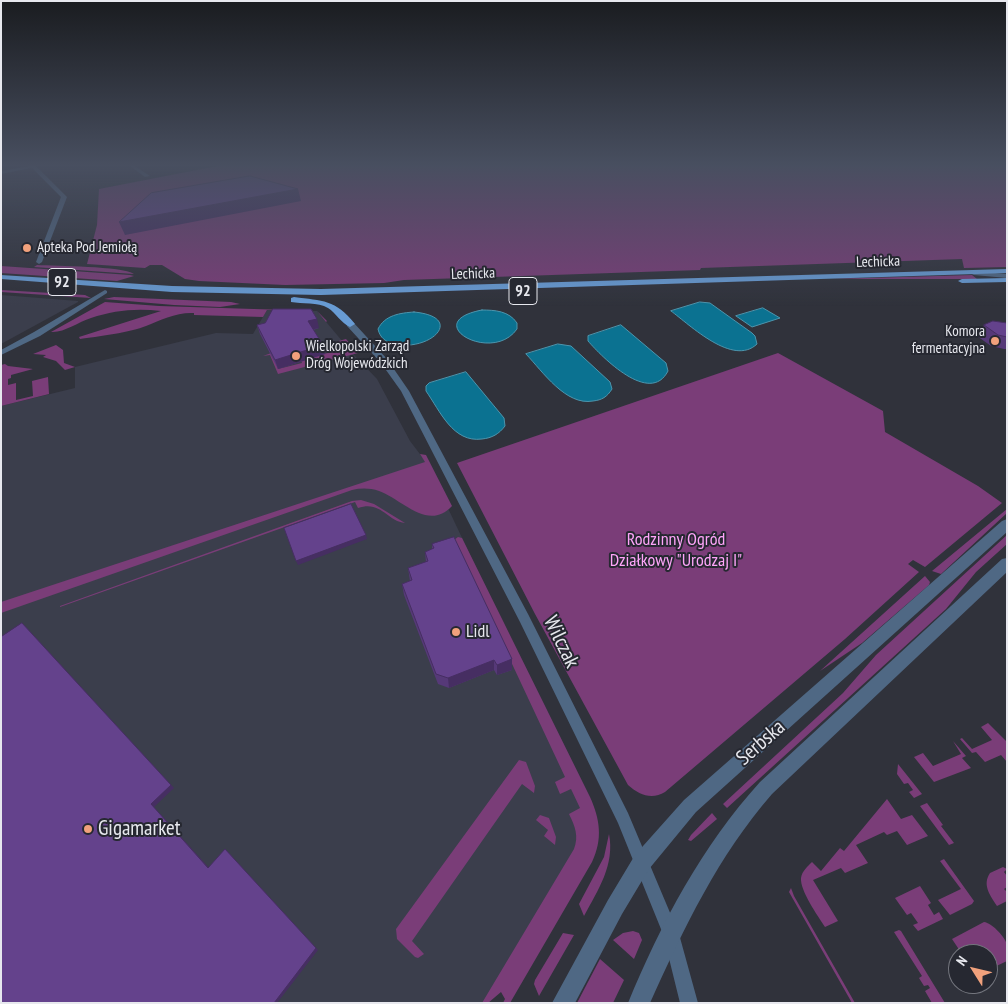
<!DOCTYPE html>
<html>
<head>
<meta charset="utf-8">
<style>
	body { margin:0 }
	#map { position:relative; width:1008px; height:1004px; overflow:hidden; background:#30323b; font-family:"PT Sans Narrow",sans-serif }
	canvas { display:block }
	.frame { position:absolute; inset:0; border:2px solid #e7e8ee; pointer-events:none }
	.north { position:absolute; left:948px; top:944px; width:50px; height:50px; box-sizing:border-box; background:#262831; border:1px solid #73757d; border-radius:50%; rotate:306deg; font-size:14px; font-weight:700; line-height:20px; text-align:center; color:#e7e8ee }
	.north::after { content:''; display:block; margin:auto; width:18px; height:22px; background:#f1a17c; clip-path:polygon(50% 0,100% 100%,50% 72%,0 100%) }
</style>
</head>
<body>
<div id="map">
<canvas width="1008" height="1004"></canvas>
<div class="frame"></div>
<div class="north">N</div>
</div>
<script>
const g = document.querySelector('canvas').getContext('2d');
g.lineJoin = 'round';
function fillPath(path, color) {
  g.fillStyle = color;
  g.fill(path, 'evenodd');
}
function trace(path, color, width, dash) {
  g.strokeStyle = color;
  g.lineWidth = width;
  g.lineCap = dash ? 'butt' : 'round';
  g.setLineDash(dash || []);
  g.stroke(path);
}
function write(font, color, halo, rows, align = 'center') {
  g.font = font + ' "PT Sans Narrow",sans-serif';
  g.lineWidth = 4;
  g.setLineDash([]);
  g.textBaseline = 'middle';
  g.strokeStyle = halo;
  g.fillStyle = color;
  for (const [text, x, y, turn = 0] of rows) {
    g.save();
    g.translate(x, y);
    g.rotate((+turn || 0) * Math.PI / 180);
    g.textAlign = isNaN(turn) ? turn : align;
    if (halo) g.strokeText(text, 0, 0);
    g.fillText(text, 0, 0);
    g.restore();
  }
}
fillPath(new Path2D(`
	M1,295L78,301V302L1,344Z
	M267,310L317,311L353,354L377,379L410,441L426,462L587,801L575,856L489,1003H1V406L75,388V367L216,333L253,334Z`), '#3b3e4c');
fillPath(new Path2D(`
	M217,166H1007V267L964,268L962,259L701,268L700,270L404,280L384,283L285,285L199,281L185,279L162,265H150L145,268L87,264L97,225L99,189Z
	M37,265C55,266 122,266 134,274L34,267Z
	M1,266L130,275L134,276L117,281L1,273Z
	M972,275L977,279H832Z
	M1,290L85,295L91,298L1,292Z
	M114,297L231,302L240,304L220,307L174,305L104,299Z
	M105,302L159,306L317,311L327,321L326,322L317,311L267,310L263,317L194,315V313C177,312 160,320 146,326C132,332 96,337 80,339L79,337L161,311C137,308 114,310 91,318C78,322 64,333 51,332Z
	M346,339L358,353L278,374L270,355L263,356L274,352L278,369L302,363L301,360L343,349L338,342L320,346Z
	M56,345L63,350L64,363L75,367L65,370L56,361L43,357L46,355L33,354Z
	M778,353L883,411L885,432L978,486L1002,503L925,567L913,560L908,564L919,572L845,639L665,792C652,800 639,795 628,785L535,614L457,463Z
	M5,364L8,366L33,369L11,375V378L8,379V385L16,383V400L33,396L32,381L48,377L49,394L1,406V365Z
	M420,454L426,455L452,506C428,532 402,499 379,491C370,488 361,488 352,490L1,613V602L425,462Z
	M361,500L374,504L405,523C387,521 381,500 358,508L355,502L60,607V606L352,501Z
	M1007,509V513L941,574L932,571Z
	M1007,535V544L976,572L946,609L727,808L723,804L843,693L876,655Z
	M458,537L462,538L590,797C600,819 603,839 592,862L510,1003H503L505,999L501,992L488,1003H482L574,849C579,836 575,826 569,814L580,808L571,789L560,794L555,782L565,777L454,540Z
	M925,576L930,582L929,585L862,643L820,671Z
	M988,723L1007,742V762L1001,755L985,762L976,752L972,753L960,739L962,738L972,749L992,740L981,727Z
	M953,741L966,756L962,758L971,768L934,782L914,757L923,753L933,766L961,754Z
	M519,760L526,762L535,786L534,793L522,784L412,941L424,954L418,958L415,957L397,939L396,929Z
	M898,764L922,794L914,798L909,792L913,790L908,783L904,784L897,774Z
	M887,799L901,819L912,815L928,836L907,845L897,831L887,835L884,832L856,845L868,863L845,873L841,868L813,880L838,921L825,927C818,916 800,891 801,878C802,871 808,866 812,862L821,871L840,848L844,851Z
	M927,803L943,825L941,826L954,843L949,845L920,806Z
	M712,813L717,819L691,841L688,840L691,835Z
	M540,815L549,818L556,837L555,845L544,836L548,830L536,820Z
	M609,834C615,865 598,890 584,916L579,904L604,857Z
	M944,859L974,901L972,904L950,915L938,900L961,889L940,861Z
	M1003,867L1007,869L1004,872L1007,876V887L1004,889L1007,892V901L997,906C990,895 982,885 990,873Z
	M920,886L931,903L928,905L934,915L939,912L943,919L918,931L913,925L918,923L911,913L907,915L895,898Z
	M791,888L794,896L855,1003H852L789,892Z
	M984,922C992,923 1004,936 1007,944C1008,948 1007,956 1007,961L988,970V954H962L952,939Z
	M899,930L901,931L945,1003H932L925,991L930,988L928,985L924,986L919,978L922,976L894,932Z
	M633,931L639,933L642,940L634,959L613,940L623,933Z
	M563,933L574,935L539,996L534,984L535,980Z
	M600,959L624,980L613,1003H577Z`), '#7a3d78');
const water = new Path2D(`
	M700,302L710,303L752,333L755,336L757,344C733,367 690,325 671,311Z
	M763,308L780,318L752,327L736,316Z
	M482,310C495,310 509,311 517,323V329C492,365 418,322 482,310Z
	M414,312C466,317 431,352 394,344C386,342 380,338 378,329C385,315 400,313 414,312Z
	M621,325L666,363L668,371C650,406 602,357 588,341V336Z
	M558,344L571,346L610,382L612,389C607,397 602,400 593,401C566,406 543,372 526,354Z
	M466,372L504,418L505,426C499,434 492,438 482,439C453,443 440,411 426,391V386L429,383Z`);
fillPath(water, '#0b7291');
trace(water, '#4d95ad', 1);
fillPath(new Path2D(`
	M29,166H36L67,197L42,262L39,264L36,262L61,197L32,168L1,174V171Z
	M130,166H135L150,176L145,177Z
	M105,290L107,291V293L40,336L1,355V350L34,332Z
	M347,322H353L387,359L409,391L528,614L628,813L679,934L698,1003H680L663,934L618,823L520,622L401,391L381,363L347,326Z`), '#4f6884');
fillPath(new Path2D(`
	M971,271L1007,274V278L974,275L970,273Z
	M1007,519V532L696,812L649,869L622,914L575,1003H552L608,900L635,855L684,800L1002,521Z
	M1007,558V572L772,794C718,856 684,928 650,1003H628C661,923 702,846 760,782L1002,559Z`), '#4f6884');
fillPath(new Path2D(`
	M1007,269V273L321,295L172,292L1,279V275L172,286L321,289Z
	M1007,278V282L962,283L958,281L962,279Z
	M294,297C323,301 335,299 355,324L350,327C341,323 336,313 328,308C318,302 302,304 291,302V298Z`), '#689cd5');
fillPath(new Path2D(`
	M265,323L319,328L313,330L323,345L325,354L278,369L260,334L257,325Z
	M1007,323V349H1004L991,346L977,336L984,325Z
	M432,544L512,659V670L497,675L494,670L449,688L438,684L404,595L402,584L410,581L408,568L426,562L425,552L432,549Z`), '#563978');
fillPath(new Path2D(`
	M298,189L301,201L125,235L119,222Z
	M317,319L319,328L310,330L308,321Z
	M323,345L325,354L278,369L275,360Z
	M366,535L367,539L298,565L296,561Z
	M26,627L174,788L154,807L211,870L208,868L151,804Z
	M512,659V670L497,675V665Z
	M494,660V670L449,688L448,678Z
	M225,849L318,950L277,1003H274Z`), '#462e62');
const building = new Path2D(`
	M250,176L298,189L119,222L151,193Z
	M273,309H311L317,319L308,321L323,345L275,360L257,325L265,323Z
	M993,321L1007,323V337L998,335L984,325Z
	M351,504L366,535L296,561L284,528Z
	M454,537L512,659L497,665L494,660L448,678L436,674L402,584L412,580L408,568L428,561L425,552L434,548L432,544Z
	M22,623L171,785L151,804L208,868L225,849L316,948L274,1003H1V637Z`);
fillPath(building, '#64428c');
trace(building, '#462e62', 1);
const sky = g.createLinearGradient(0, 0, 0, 306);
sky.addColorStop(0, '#1a1c20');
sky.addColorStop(0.54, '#484f60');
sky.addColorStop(1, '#484f6000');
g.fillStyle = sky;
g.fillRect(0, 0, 1008, 306);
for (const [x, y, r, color] of [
	[27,248,5,"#f1a17c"],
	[995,341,5,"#f1a17c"],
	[296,356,5,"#f1a17c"],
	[456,632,5,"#f1a17c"],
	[88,829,5,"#f1a17c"]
]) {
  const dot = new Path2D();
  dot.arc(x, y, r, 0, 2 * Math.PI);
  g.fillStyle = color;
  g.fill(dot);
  trace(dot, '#262831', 2);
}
write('15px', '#e7e8ee', '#262831', [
	["Apteka Pod Jemiołą",37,248],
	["Komora",985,332,"right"],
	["fermentacyjna",985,349,"right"],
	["Wielkopolski Zarząd",306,347],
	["Dróg Wojewódzkich",306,364]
], 'left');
write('15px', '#e7e8ee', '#262831', [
	["Lechicka",878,262,-2],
	["Lechicka",473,274,-2]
]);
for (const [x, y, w] of [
	[62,282,28],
	[523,291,28]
]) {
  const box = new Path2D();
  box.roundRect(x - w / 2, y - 13.5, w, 27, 4);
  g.fillStyle = '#262831';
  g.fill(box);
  trace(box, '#e7e8ee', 1);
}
write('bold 16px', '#e7e8ee', null, [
	["92",62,282],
	["92",523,291]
]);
write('18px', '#ffa5fa', '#262831', [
	["Rodzinny Ogród",676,540],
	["Działkowy \"Urodzaj I\"",676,561]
]);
write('18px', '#e7e8ee', '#262831', [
	["Lidl",466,632]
], 'left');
write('21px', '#e7e8ee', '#262831', [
	["Wilczak",561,642,64],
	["Serbska",761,743,-41]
]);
write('21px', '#e7e8ee', '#262831', [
	["Gigamarket",98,829]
], 'left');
</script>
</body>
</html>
